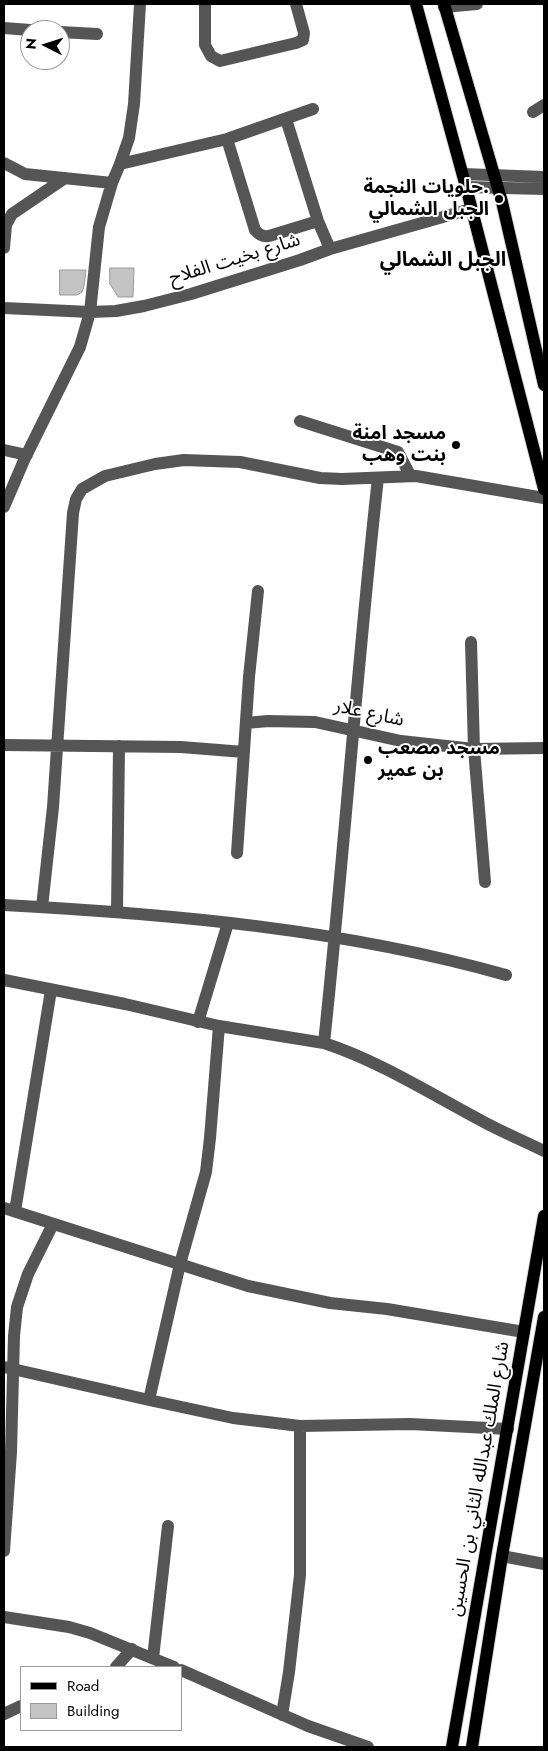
<!DOCTYPE html>
<html>
<head>
<meta charset="utf-8">
<style>
	body { margin:0 }
	#map { position:relative; width:548px; height:1751px; overflow:hidden; background:#fff; font-family:Jost,sans-serif }
	canvas { display:block }
	.frame { position:absolute; inset:0; border:5px solid #000; pointer-events:none }
	.legend { position:absolute; left:20px; top:1666px; width:162px; height:65px; box-sizing:border-box; background:#fff; border:1px solid #999; margin:0; padding:6px 9px; list-style:none; font-size:15px; color:#000 }
	.legend li { display:flex; align-items:center; gap:10px; height:25px }
	.legend b { width:25px; border:1px solid #999 }
	.north { position:absolute; left:20px; top:20px; width:50px; height:50px; box-sizing:border-box; background:#fff; border:1px solid #999; border-radius:50%; rotate:275deg; font-size:14px; font-weight:700; line-height:20px; text-align:center; color:#000 }
	.north::after { content:''; display:block; margin:auto; width:18px; height:22px; background:#000; clip-path:polygon(50% 0,100% 100%,50% 72%,0 100%) }
</style>
</head>
<body>
<div id="map">
<canvas width="548" height="1751"></canvas>
<div class="frame"></div>
<ul class="legend">
<li><b style="height:6px;background:#000"></b>Road</li>
<li><b style="height:14px;background:#c4c4c4"></b>Building</li>
</ul>
<div class="north">N</div>
</div>
<script>
const g = document.querySelector('canvas').getContext('2d');
g.lineJoin = 'round';
function fillPath(path, color) {
  g.fillStyle = color;
  g.fill(path, 'evenodd');
}
function trace(path, color, width, dash) {
  g.strokeStyle = color;
  g.lineWidth = width;
  g.lineCap = dash ? 'butt' : 'round';
  g.setLineDash(dash || []);
  g.stroke(path);
}
function write(font, color, halo, rows, align = 'center') {
  g.font = font + ' Jost,"Noto Sans Arabic",sans-serif';
  g.lineWidth = 4;
  g.setLineDash([]);
  g.textBaseline = 'middle';
  g.strokeStyle = halo;
  g.fillStyle = color;
  for (const [text, x, y, turn = 0] of rows) {
    g.save();
    g.translate(x, y);
    g.rotate((+turn || 0) * Math.PI / 180);
    g.textAlign = isNaN(turn) ? turn : align;
    if (halo) g.strokeText(text, 0, 0);
    g.fillText(text, 0, 0);
    g.restore();
  }
}
const building = new Path2D(`
	M110,268H134L133,297H118L110,284Z
	M60,270H86L84,286L82,292L77,295H60Z`);
fillPath(building, '#c4c4c4');
trace(building, '#999', 1);
const major = new Path2D(`
	M416,4L466,187L544,489
	M444,4L502,202L544,385
	M452,1747L544,1216
	M472,1747L502,1556L544,1317`);
trace(major, '#dbdbdb', 14);
trace(new Path2D(`
	M205,4V45L211,56L220,61L296,43L303,40L304,33L296,4
	M444,7L477,4
	M4,28L30,30
	M60,32L97,34
	M533,112L544,105
	M286,119L318,221L330,249
	M227,139L255,230C259,235 263,237 269,236L318,221
	M4,163L25,174L112,183
	M120,164L227,139L313,109
	M463,174L544,177
	M466,187L544,189
	M4,248L6,225L12,214L65,178
	M4,308L90,312L116,311L144,306L191,294L300,260L330,249L471,209
	M300,421L398,452L410,475
	M4,450L27,455
	M4,507L25,458L80,347L90,312L99,227L112,183L120,164L129,138L134,104L140,4
	M471,642L474,749L485,882
	M246,723L268,721L315,722L401,741L474,749L544,748
	M4,745L181,747L244,752
	M237,853L249,677L258,591
	M4,905C172,914 343,929 506,975
	M42,907L53,807L73,513L76,499L82,489L105,476L155,464L184,460L240,462L320,478L342,479L416,476L544,498
	M117,911L119,746
	M4,980L125,1004L219,1026L324,1043C379,1061 431,1094 482,1121C502,1132 524,1141 544,1151
	M198,1022L228,923
	M324,1043C344,855 357,666 378,478
	M4,1208L248,1286L330,1303L387,1309L524,1332
	M15,1211L51,990
	M4,1367L149,1400L233,1418L267,1422L300,1426L410,1424L508,1429
	M149,1400L180,1264L206,1172L210,1138L219,1026
	M4,1551L11,1452L14,1336L17,1307L28,1274L53,1224
	M502,1556L544,1564
	M4,1617L69,1627L90,1633L174,1667
	M153,1658L168,1526
	M116,1667L132,1649
	M181,1670L308,1726L368,1747
	M4,1714L21,1706
	M282,1715L289,1672L300,1575V1426`), '#555', 12);
trace(major, '#000', 12);
for (const [x, y, r, color] of [
	[499,199,5,"#000"],
	[456,445,5,"#000"],
	[368,760,5,"#000"]
]) {
  const dot = new Path2D();
  dot.arc(x, y, r, 0, 2 * Math.PI);
  g.fillStyle = color;
  g.fill(dot);
  trace(dot, '#fff', 2);
}
write('bold 19px', '#000', '#fff', [
	["حلويات النجمة.",489,188],
	["الجبل الشمالي",489,210],
	["مسجد امنة",446,434],
	["بنت وهب",446,456],
	["مسجد مصعب",378,749,"left"],
	["بن عمير",378,771,"left"]
], 'right');
write('19px', '#000', '#fff', [
	["شارع بخيت الفلاح",235,260,-17],
	["شارع علار",369,714,12],
	["شارع الملك عبدالله الثاني بن الحسين",480,1479,-80]
]);
write('bold 20px', '#000', '#fff', [
	["الجبل الشمالي",443,261]
]);
</script>
</body>
</html>
